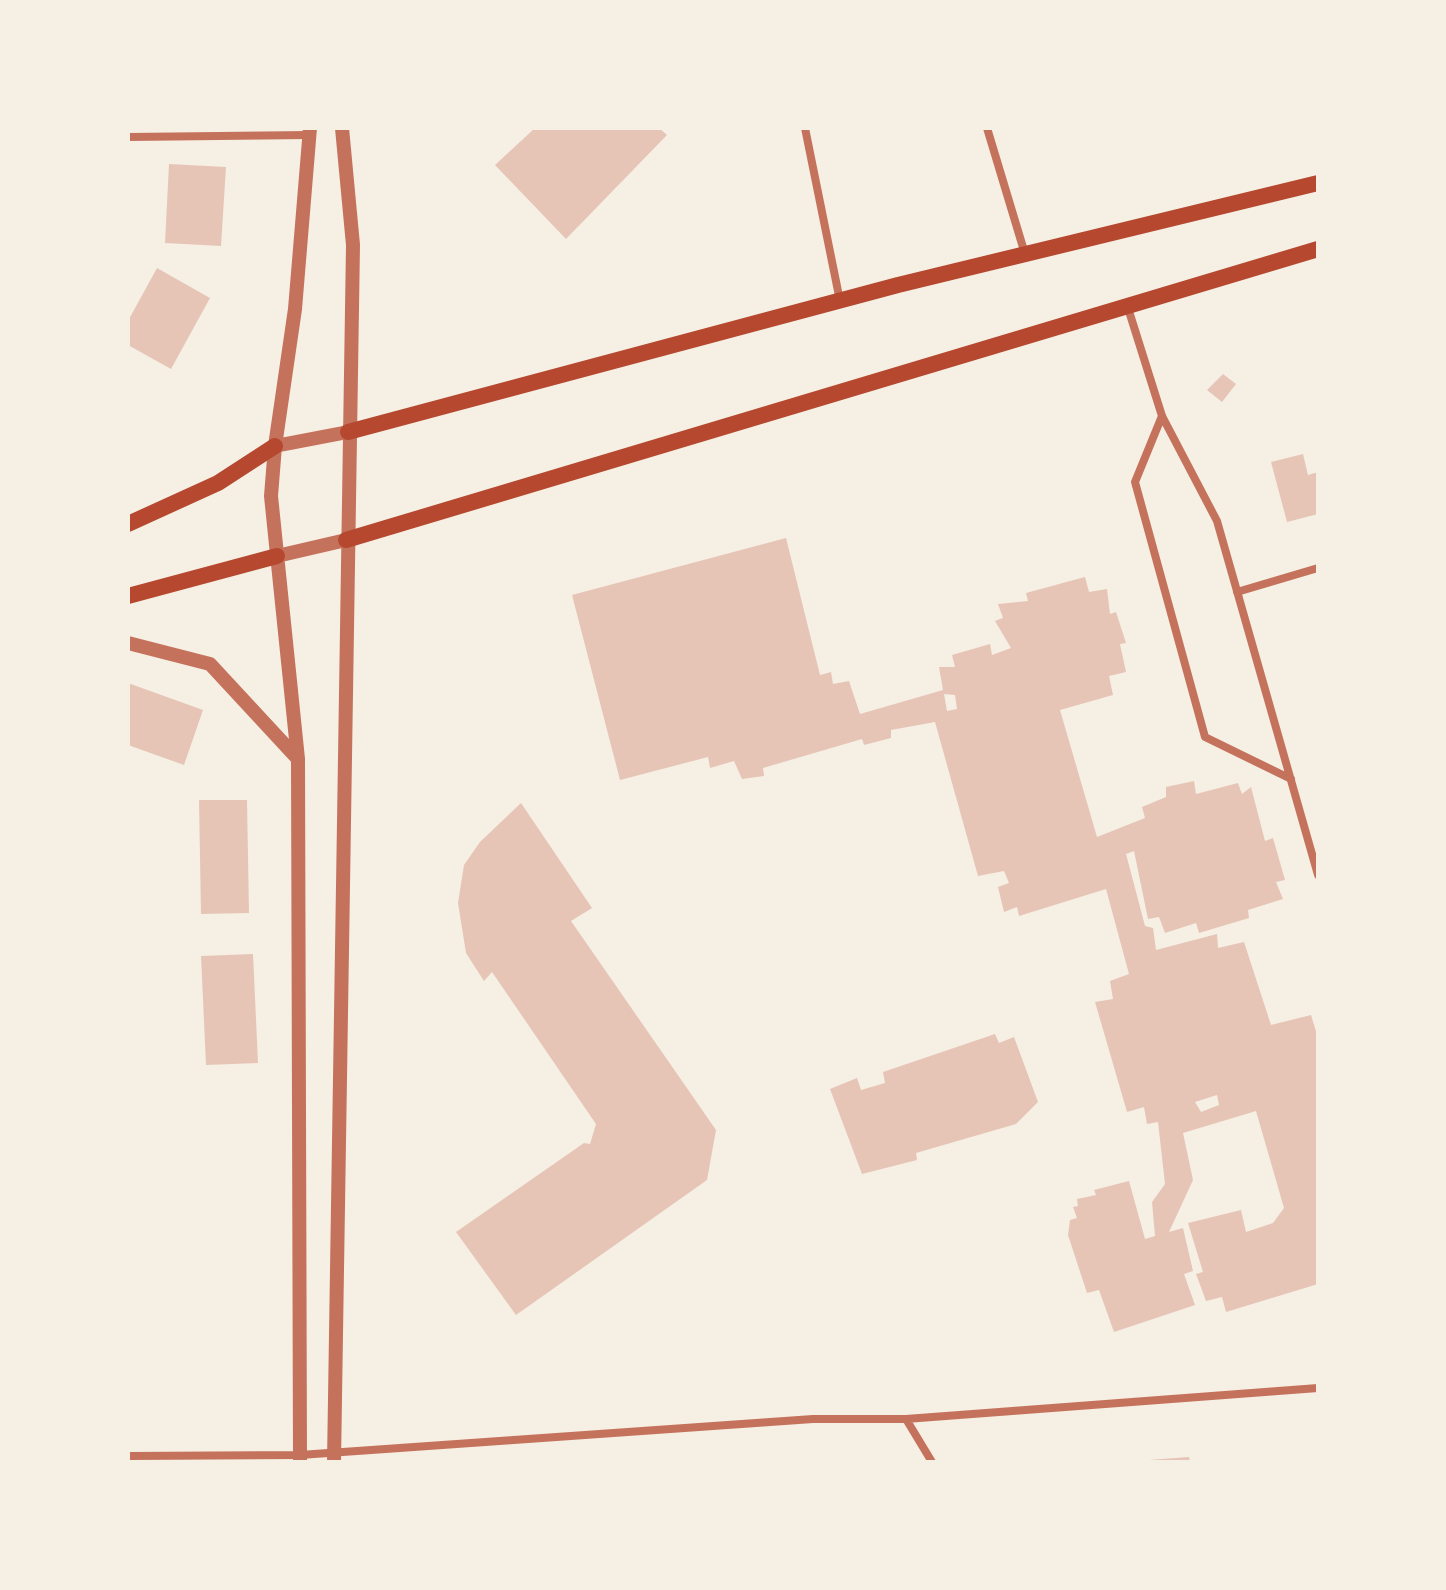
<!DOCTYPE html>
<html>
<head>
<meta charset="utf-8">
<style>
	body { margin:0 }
	#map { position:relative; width:1446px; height:1590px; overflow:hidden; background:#f6efe4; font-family:Figtree,sans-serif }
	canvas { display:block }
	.frame { position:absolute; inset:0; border:130px solid #f6efe4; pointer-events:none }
</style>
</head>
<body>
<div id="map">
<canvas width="1446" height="1590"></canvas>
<div class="frame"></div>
</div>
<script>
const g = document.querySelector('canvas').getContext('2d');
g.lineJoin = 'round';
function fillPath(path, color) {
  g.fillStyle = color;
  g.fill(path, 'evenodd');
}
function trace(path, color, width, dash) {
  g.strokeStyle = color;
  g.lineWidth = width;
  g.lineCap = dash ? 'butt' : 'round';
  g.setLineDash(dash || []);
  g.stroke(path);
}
fillPath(new Path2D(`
	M535,128H659L667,135L566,239L495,165Z
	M169,164L226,167L221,246L165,243Z
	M157,268L210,298L171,369L128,345V321Z
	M1223,374L1236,384L1222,402L1207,390Z
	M1303,454L1308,475L1318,472V514L1287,522L1271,462Z
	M786,538L820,675L831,672L833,684L849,681L860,714L943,690L939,667H955L952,655L990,644L992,655L1011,648L995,621L1003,618L998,604L1028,601L1026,593L1085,577L1089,592L1107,589L1110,614L1116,612L1126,643L1120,644L1126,672L1109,676L1113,695L1060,710L1097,837L1145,818L1142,807L1166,797V787L1194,781L1196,794L1238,783L1242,794L1251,787L1265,841L1273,838L1285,880L1276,882L1283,899L1248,910L1249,918L1199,933L1196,923L1165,933L1159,917L1148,919L1134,851L1126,854L1145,926L1153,928L1156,950L1217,934L1218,948L1244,942L1271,1025L1311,1015L1318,1038V1284L1226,1312L1222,1297L1206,1301L1196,1274L1203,1272L1188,1223L1241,1210L1246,1232L1273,1223L1284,1208L1256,1111L1183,1133L1193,1180L1169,1232L1183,1228L1193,1271L1184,1274L1195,1305L1114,1332L1099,1290L1087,1293L1068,1235L1070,1220L1077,1218L1073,1207L1078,1206L1077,1199L1096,1195L1094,1190L1129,1181L1145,1239L1155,1236L1152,1202L1165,1184L1158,1122L1147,1124L1144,1107L1127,1112L1095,1002L1113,999L1110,981L1129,974L1106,889L1019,916L1017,907L1004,912L998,887L1009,883L1004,871L978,876L935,722L891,730V738L864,745L862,739L763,768L764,776L742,779L734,761L710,768L708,757L620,780L572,595ZM944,694L955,695L957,709L947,711ZM1217,1095L1219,1105L1201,1112L1195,1102Z
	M128,683L203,710L184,765L128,745Z
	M199,800H247L249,913L201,914Z
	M521,803L592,908L571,921L716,1130L707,1180L516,1315L456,1232L584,1143L590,1144L596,1124L492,972L484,981L466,953L458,903L464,865L480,842Z
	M253,954L258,1063L206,1065L201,956Z
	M995,1034L999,1043L1014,1037L1038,1102L1016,1124L916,1153L917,1160L862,1174L830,1089L857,1078L861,1090L885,1083L883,1072Z
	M1189,1457L1190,1462H1149V1460Z`), '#e6c5b7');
trace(new Path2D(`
	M805,128L840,301
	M987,128L1025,254
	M128,137L309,135
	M1128,308L1162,416L1217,521L1318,875
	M1162,416L1135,482L1205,737L1291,779
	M1237,592L1318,568
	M906,1419L1318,1388
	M128,1456L300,1455L813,1419H906L932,1462`), '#c5725c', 8);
trace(new Path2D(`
	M275,446L348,432
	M277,556L346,540
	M128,643L210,664L298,759
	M300,1462L298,759L271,496L275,446L295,309L310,128
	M334,1462L353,245L342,128`), '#c5725c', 14);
trace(new Path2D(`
	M348,432L898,285L1318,183
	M128,524L218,483L275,446
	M346,540L1318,249
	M128,596L277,556`), '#b5482f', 16);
</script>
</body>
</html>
